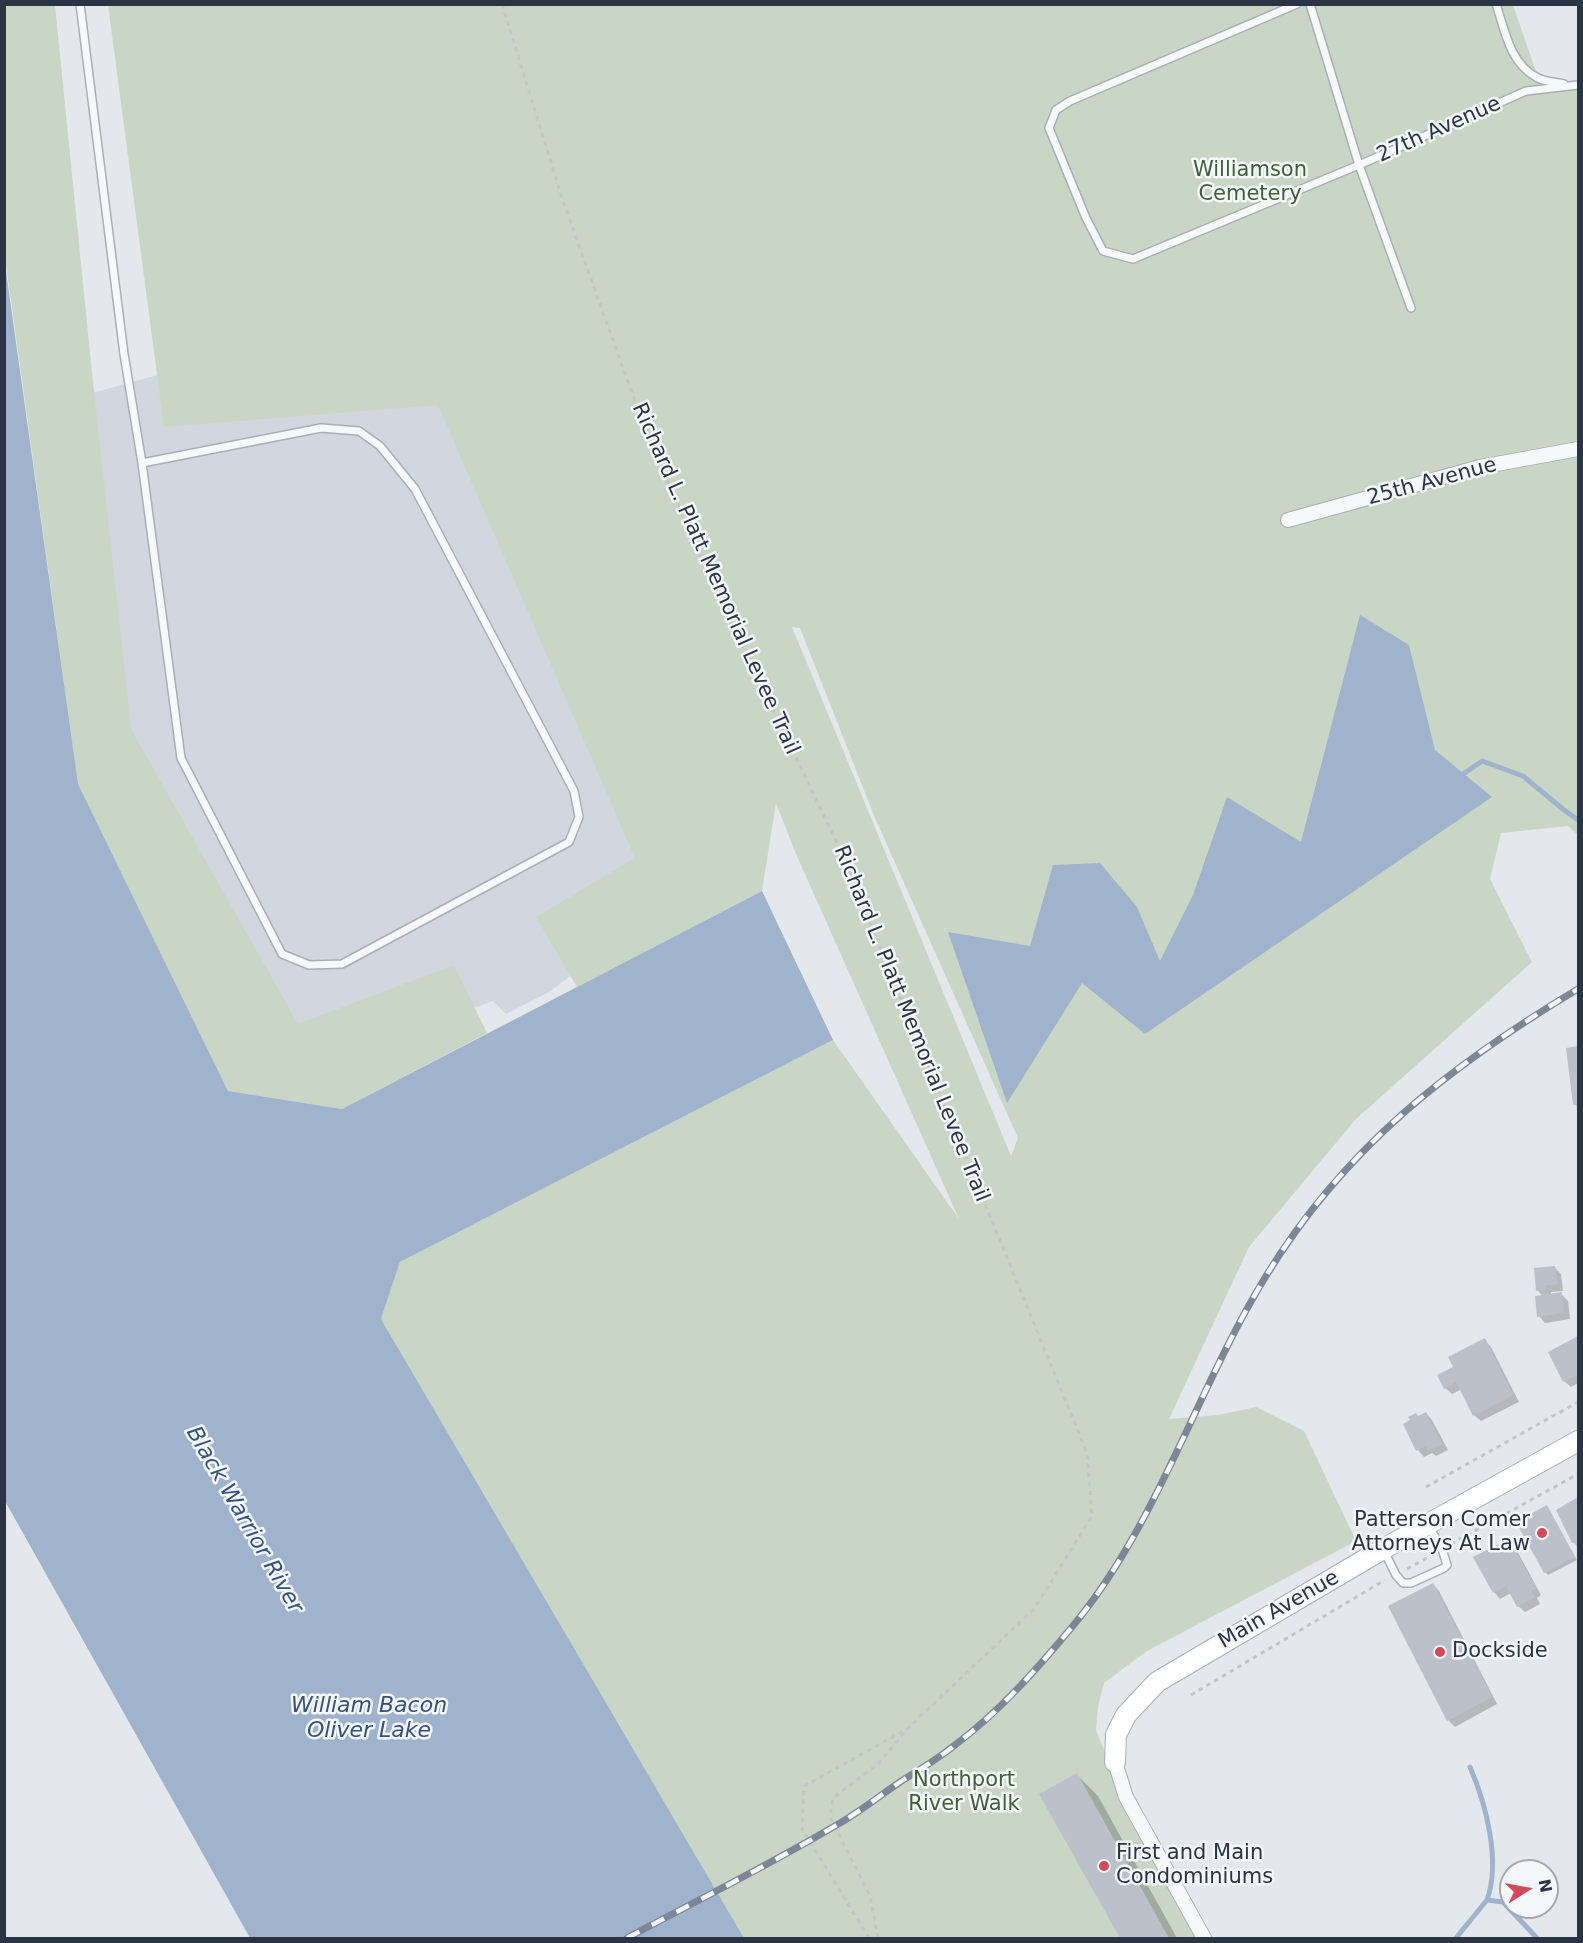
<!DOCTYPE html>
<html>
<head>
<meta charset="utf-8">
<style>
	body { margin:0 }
	#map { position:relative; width:1583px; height:1943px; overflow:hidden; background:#e4e7ec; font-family:"DejaVu Sans",sans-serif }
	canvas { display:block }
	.frame { position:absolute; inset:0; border:6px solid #2b3445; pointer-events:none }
	.north { position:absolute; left:1499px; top:1859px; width:60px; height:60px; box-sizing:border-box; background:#f4f6f9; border:2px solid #a4a8b1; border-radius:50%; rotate:79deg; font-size:16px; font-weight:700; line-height:24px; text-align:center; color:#2b3445 }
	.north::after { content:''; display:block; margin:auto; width:21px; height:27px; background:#d1495b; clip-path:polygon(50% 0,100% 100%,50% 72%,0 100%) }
</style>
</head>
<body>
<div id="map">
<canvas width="1583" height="1943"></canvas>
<div class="frame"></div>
<div class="north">N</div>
</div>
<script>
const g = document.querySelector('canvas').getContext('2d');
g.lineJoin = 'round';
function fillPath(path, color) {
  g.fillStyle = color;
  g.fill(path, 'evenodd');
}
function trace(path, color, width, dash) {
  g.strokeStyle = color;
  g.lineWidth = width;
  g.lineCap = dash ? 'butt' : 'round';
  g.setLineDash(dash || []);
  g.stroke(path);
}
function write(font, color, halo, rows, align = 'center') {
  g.font = font + ' "DejaVu Sans",sans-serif';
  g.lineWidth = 5;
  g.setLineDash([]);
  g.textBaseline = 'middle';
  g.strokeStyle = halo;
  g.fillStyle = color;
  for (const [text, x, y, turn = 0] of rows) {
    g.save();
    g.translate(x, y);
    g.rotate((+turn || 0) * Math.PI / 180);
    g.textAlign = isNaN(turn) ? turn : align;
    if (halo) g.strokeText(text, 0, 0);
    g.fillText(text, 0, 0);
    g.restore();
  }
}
fillPath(new Path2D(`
	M456,293L714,879L618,938L551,991L506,1014L493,1001L471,1009L308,1087L65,779L52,404Z`), '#d2d6de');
fillPath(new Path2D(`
	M4,5H55L91,363L131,729L298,1024L454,965L487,1033L342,1109L228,1091L78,784L5,257Z
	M108,5H1513L1542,89L1578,87V835L1568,826L1501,833L1490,879L1532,962L1356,1119L1249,1247L1169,1419L1218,1415L1256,1407L1304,1431L1356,1541L1147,1651L1104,1683L1098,1707L1096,1730L1131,1817L1197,1938H744L381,1319L400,1262L833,1040L959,1219L796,854L776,803L762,891L577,987L536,917L635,858L438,405L164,427ZM792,627L800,628L875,818L1018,1138L1011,1156Z`), '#c9d6c5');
fillPath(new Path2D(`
	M4,257L78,784L228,1091L342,1109L762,891L833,1040L400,1262L381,1319L744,1938H250L5,1501Z
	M1360,615L1409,645L1435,750L1492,797L1145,1034L1082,983L1007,1103L948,932L1030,946L1053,865L1100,863L1137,907L1160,961L1193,895L1227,797L1301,842Z`), '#9fb4cc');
fillPath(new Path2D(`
	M1578,1048V1108L1575,1104L1568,1049Z
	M1555,1268L1561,1274L1563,1291L1551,1292V1295L1561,1294L1568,1301L1570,1319L1545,1323L1539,1316L1543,1296L1537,1290Z
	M1578,1338V1383L1571,1387L1564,1381L1550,1353Z
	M1485,1340L1491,1347L1519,1402L1481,1421L1474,1415L1462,1389L1452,1394L1445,1388L1455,1367Z
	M1426,1413L1432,1420L1448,1450L1436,1456L1432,1453L1424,1457L1418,1450Z
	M1578,1499V1547L1573,1542L1558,1511Z
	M1547,1507L1577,1560L1548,1575L1545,1572Z
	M1509,1541L1515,1547L1541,1595L1537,1598L1540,1604L1525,1612L1518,1606L1511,1593L1500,1599L1494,1592Z
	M1433,1584L1439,1591L1497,1704L1455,1727L1448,1720Z
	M1077,1775L1098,1796L1177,1938H1121L1041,1795Z`), '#0003');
trace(new Path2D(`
	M1459,777L1482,761L1523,776L1564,810L1578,820
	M1470,1767C1486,1804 1501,1861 1487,1900
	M1456,1938L1487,1900L1503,1902L1537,1938`), '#9fb4cc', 5);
fillPath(new Path2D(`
	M1578,1046V1104L1573,1105L1566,1048Z
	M1555,1266L1557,1284L1545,1286V1290L1536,1291L1534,1268Z
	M1562,1292L1564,1313L1537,1317L1535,1296Z
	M1578,1336V1374L1563,1382L1548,1352Z
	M1485,1338L1513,1395L1473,1416L1456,1382L1444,1389L1437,1375L1453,1367L1448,1357Z
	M1426,1412L1442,1444L1428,1451L1426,1446L1416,1451L1403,1424L1410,1420L1408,1417L1416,1413L1418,1416Z
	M1578,1497V1548L1575,1542L1572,1543L1556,1510Z
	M1547,1505L1575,1557L1544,1573L1516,1522Z
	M1509,1539L1536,1588L1531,1591L1535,1597L1517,1607L1506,1586L1493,1593L1473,1557Z
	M1433,1583L1492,1697L1447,1721L1388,1606Z
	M1077,1773L1169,1938H1120L1039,1794Z`), '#bbc0ca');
const service = new Path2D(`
	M80,4L124,354L142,463
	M1297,4L1070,101L1056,110L1049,128L1086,218L1103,251L1133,259L1359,165L1411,308
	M1310,4L1359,165L1526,91L1578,85
	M1496,4C1505,31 1510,63 1536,77C1544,82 1556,82 1564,84
	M321,428L359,431L380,446L415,489L574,791L579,817L569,842L342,964L309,965L282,954L181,758L142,463Z
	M1384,1551L1396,1575L1403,1583H1411L1444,1568L1447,1565L1442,1549L1428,1525`);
const minor = new Path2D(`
	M1288,520L1480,467L1578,449
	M1115,1762L1126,1797L1204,1938`);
const secondary = new Path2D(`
	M1115,1762L1116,1735L1126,1715L1157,1682L1383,1549L1578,1441`);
trace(service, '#a9aeb7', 10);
trace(minor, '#a9aeb7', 16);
trace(secondary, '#a9aeb7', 22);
trace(new Path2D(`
	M502,4L562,198L647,435L713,585L838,845L1087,1453L1092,1516L1034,1609L907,1729L804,1786L802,1829L869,1938
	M1426,1487L1578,1402
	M1451,1544L1578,1474
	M1407,1569L1432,1555
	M1191,1695L1385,1580
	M878,1938L870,1896L830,1817L833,1798L878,1764L906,1731`), '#c2c5cb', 3, [4.5, 4.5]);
trace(service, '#f7f8fa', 7);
trace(minor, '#f7f8fa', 14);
trace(secondary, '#fff', 20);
const rail = new Path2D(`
	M627,1938C698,1900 771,1864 840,1823C862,1810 882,1794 903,1780C921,1769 939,1758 955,1745C999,1712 1037,1669 1072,1627C1158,1524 1196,1390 1266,1276C1345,1147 1451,1065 1578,989`);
trace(rail, '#7d8696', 7);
trace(rail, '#f4f6f9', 4.5, [14]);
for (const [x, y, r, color] of [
	[1542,1533,6,"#d1495b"],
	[1440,1652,6,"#d1495b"],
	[1104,1866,6,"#d1495b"]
]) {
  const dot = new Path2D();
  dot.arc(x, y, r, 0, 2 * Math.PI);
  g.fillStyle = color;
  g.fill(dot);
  trace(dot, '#f4f6f9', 2);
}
write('21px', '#2b3445', '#f4f6f9', [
	["27th Avenue",1439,130,-24],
	["25th Avenue",1432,482,-15],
	["Richard L. Platt Memorial Levee Trail",715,579,66],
	["Richard L. Platt Memorial Levee Trail",911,1024,68],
	["Main Avenue",1279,1610,-30]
]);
write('21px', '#3f6138', '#f4f6f9', [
	["Williamson",1250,171],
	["Cemetery",1250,195],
	["Northport",964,1781],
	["River Walk",964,1805]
]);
write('21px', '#2b3445', '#f4f6f9', [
	["Patterson Comer",1530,1521,"right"],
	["Attorneys At Law",1530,1545,"right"],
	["Dockside",1452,1652],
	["First and Main",1116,1854],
	["Condominiums",1116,1878]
], 'left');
write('italic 22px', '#34527a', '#f4f6f9', [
	["Black Warrior River",244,1520,60],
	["William Bacon",369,1706],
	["Oliver Lake",369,1731]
]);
</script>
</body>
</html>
